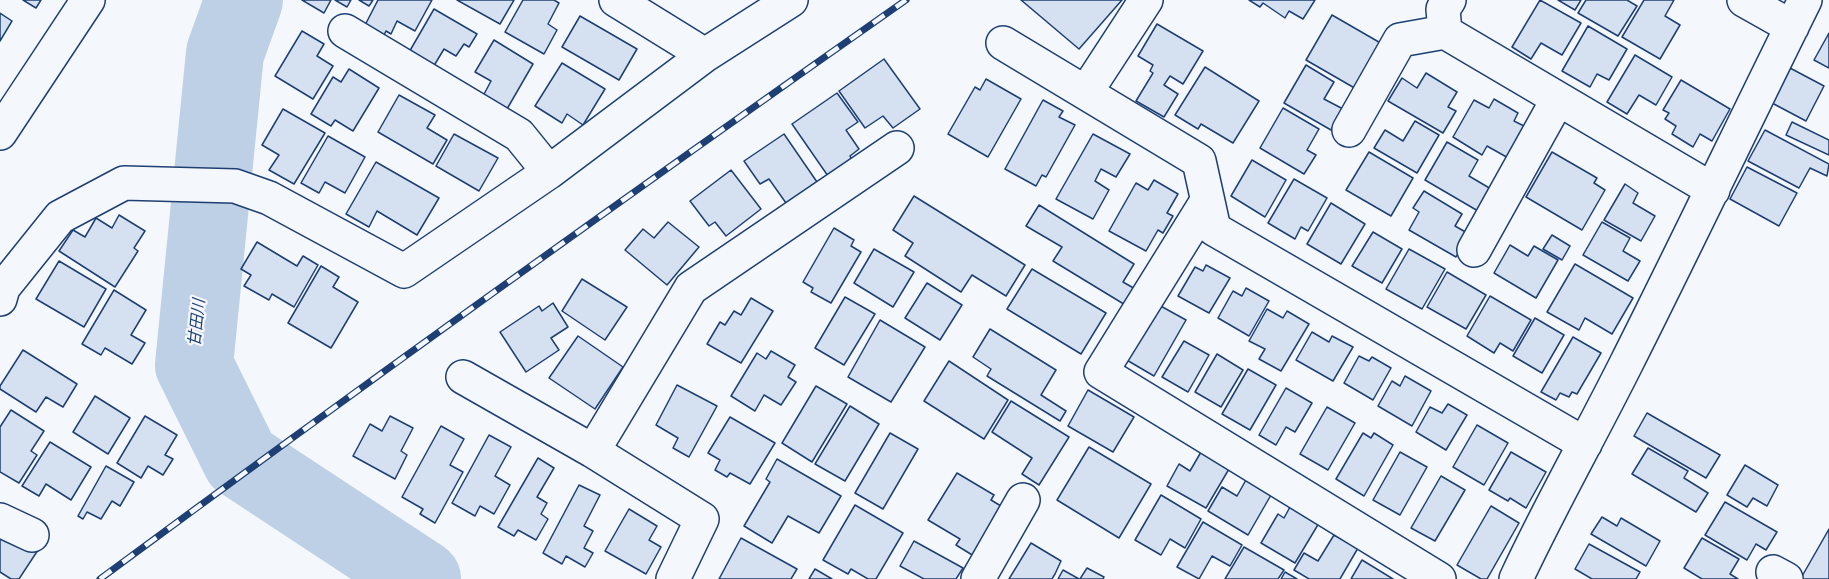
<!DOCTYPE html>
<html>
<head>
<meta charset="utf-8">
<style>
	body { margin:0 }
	canvas { display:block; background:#f4f7fb }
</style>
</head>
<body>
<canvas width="1829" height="579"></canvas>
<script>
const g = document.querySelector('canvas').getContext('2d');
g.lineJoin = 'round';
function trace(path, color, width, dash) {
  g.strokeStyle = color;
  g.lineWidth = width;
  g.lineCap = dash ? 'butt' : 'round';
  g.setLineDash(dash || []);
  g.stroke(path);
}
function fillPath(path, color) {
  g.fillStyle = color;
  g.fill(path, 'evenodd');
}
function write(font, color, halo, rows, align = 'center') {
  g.font = font + ' "Roboto Condensed","Noto Sans JP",sans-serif';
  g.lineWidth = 4.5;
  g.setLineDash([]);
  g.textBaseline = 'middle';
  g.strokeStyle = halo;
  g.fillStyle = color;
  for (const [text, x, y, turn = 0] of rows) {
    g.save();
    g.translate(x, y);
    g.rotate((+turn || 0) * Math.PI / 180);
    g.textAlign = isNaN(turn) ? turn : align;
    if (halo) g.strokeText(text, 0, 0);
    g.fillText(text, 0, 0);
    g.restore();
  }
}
trace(new Path2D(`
	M244,0L225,53L194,365L241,460L422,579`), '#bed0e5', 78);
const building = new Path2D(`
	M23,0H41L36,8Z
	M302,0H331L324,13Z
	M335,0H351L347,7Z
	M359,0H373L369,6Z
	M378,0H432L415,31L397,21L391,34L386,31L381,41L362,31Z
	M457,0H514L500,24Z
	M523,0H554L559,3L548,24L557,30L544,54L505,32Z
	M1021,0H1122L1079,49Z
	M1249,0H1315L1303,19L1289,11L1285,18L1263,3L1260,7Z
	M1540,0L1581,23L1562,55L1541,43L1531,59L1512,47Z
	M1558,0H1581L1575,10Z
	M1586,0H1627L1637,6L1618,36L1578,13Z
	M1644,0H1674L1665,16L1680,25L1660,59L1622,37Z
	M434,9L477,34L469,47L464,44L456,56L444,49L432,69L408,54Z
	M0,13L12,21L0,41Z
	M1332,15L1384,45L1358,90L1306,60Z
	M580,16L637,49L619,80L562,47Z
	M1157,24L1203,51L1183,84L1170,76L1164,85L1178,94L1164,117L1136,101L1153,73L1150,71L1153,65L1138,56Z
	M1588,26L1627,49L1609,80L1597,74L1590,87L1562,71Z
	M302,31L324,44L317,56L333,66L313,99L275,76Z
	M1829,33V68L1814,60Z
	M494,40L533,64L507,109L483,96L491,81L475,72Z
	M1635,55L1672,77L1656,105L1639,95L1627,114L1607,102Z
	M884,59L920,109L893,128L883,116L865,128L839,91Z
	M562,63L605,89L583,125L567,114L562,123L535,106Z
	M1306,65L1334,82L1324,99L1343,109L1331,130L1284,103Z
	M1205,67L1259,101L1233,143L1201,124L1198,129L1175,115Z
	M1790,68L1824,86L1806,121L1772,103Z
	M349,69L379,88L353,131L335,120L331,126L311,114L333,77L341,82Z
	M1426,73L1457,92L1448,107L1456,111L1443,133L1388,101L1402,78L1417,88Z
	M986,79L1021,99L988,157L948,134L975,87L980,90Z
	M1681,80L1730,109L1712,141L1700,134L1693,147L1672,134L1676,126L1665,119L1669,113L1663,110Z
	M837,93L858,122L846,130L859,149L850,156L852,160L828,176L792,124Z
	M399,95L435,115L427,128L447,140L433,164L378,132Z
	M1494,99L1518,113L1514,121L1528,128L1510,159L1487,146L1482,155L1453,137L1474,100L1489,108Z
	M1043,100L1063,111L1059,117L1075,125L1046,177L1042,175L1036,186L1005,169Z
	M1283,108L1319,129L1307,150L1316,155L1304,174L1260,148Z
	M283,109L325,133L294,184L269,170L279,155L262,145Z
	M1415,121L1439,135L1417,173L1374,148L1385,130L1403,141Z
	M1792,122L1829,140V155L1786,135Z
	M1765,130L1829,164L1827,176L1810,168L1799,188L1748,161Z
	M454,134L498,158L479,191L436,166Z
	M784,134L817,182L786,203L769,179L760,184L744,161Z
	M1093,134L1130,154L1116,177L1101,169L1095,181L1109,190L1093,219L1056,199Z
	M328,136L365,157L345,193L325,182L319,193L301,183Z
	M1447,142L1478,160L1469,176L1491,189L1478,211L1425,180Z
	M1369,152L1413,178L1391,216L1346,190Z
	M1552,152L1597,178L1594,183L1605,190L1582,230L1526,197Z
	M1252,160L1286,180L1265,217L1231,196Z
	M376,162L439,198L417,235L377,211L369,227L346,214Z
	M1747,167L1797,193L1779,226L1730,199Z
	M731,170L761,209L726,236L715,222L709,226L690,201Z
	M1294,179L1327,198L1308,231L1301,227L1295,239L1268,223Z
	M1154,180L1178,194L1167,213L1173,216L1163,233L1158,230L1146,251L1109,231L1136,183L1148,190Z
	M1625,184L1638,193L1633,203L1655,216L1641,241L1604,220Z
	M1424,191L1462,214L1455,226L1469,234L1456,257L1409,230L1419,212L1413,208Z
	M914,196L1025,265L1006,296L972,275L961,292L905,256L913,243L893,230Z
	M1331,203L1365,224L1341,264L1307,244Z
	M1039,205L1134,264L1123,282L1137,290L1127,306L1053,261L1062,247L1026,226Z
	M119,215L145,231L134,248L138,251L115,287L59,251L73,230L85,237L96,218L112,228Z
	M668,222L699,247L667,285L625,250L643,229L654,238Z
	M1602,222L1630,238L1623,251L1640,261L1628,281L1583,255Z
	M834,228L854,240L851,246L861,252L831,303L811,292L813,288L803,282Z
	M1373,232L1402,249L1382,283L1352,266Z
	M1552,235L1570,246L1562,260L1543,249Z
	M257,242L297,266L303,256L318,265L294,307L272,294L269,300L244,286L251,275L241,269Z
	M1510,245L1528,256L1534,246L1558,260L1536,298L1494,273Z
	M874,249L914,272L893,307L854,283Z
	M1409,249L1445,269L1422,309L1386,289Z
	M59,261L106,289L84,327L36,299Z
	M1575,264L1633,298L1612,334L1585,318L1579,330L1547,312Z
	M1206,265L1230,278L1209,313L1178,296L1195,267L1203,271Z
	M321,266L339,277L333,287L358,302L331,348L288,323Z
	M1032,269L1106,313L1081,354L1007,309Z
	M1447,272L1486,295L1466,329L1427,307Z
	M582,279L627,307L605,340L562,311Z
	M927,283L962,305L940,340L905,318Z
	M1246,288L1269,301L1249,336L1218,318L1233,291L1242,296Z
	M114,290L146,310L131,335L145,343L132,364L105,348L101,355L82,344Z
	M1490,296L1531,320L1513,351L1500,343L1494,353L1467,336Z
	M845,297L875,314L844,365L815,348Z
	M751,298L773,311L741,363L707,344L720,322L725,325L734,311L741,315Z
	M553,303L568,327L551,338L559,350L526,372L500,332L539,306L542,311Z
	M1157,304L1186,320L1154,376L1125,359Z
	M1267,309L1283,318L1287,311L1309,324L1281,371L1259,359L1265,349L1249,341Z
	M1535,318L1564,335L1542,373L1513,356Z
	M880,320L925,347L891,402L848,377Z
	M990,329L1056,370L1041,395L1066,411L1060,421L987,376L991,369L973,357Z
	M1312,332L1329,342L1332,336L1353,347L1333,381L1296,360Z
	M578,336L623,367L595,409L549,378Z
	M1573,337L1601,353L1577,394L1572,392L1569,397L1560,393L1556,400L1541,392Z
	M1184,341L1209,355L1188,392L1162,377Z
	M23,350L77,384L63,407L46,397L36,412L0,389V386Z
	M771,351L795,365L788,377L796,382L781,405L764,395L755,411L731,396L757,353L766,359Z
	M1217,354L1243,370L1221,407L1195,392Z
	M1359,356L1369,361L1372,357L1391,368L1373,400L1344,383Z
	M949,361L1008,400L984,439L924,401Z
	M1248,369L1276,385L1250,430L1222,414Z
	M1405,376L1431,391L1412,426L1378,406L1392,381L1400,386Z
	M677,385L717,406L689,457L673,448L678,438L656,425Z
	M816,386L847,404L812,462L782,443Z
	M1286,388L1312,403L1295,432L1286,427L1276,445L1259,435Z
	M1088,390L1134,417L1113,452L1068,426Z
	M95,396L130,418L108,454L73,432Z
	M1011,401L1069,437L1039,485L1022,474L1032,458L992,432Z
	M1448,404L1467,415L1446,450L1416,432L1430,407L1442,413Z
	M850,406L879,424L845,481L815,464Z
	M1327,407L1355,423L1328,470L1300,454Z
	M11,410L44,431L31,451L37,455L19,483L0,472V427Z
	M1647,413L1720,455L1706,478L1634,436Z
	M145,416L177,435L165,455L173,459L163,475L148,466L141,478L117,463Z
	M390,416L413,428L401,451L407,455L395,479L353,456L370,424L382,431Z
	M730,417L775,443L750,484L730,473L727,477L715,470L720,460L708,453Z
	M1477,425L1508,443L1484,485L1453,467Z
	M441,426L464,439L450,465L463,472L435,523L420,514L423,509L402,497Z
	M890,433L918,449L883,509L855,493Z
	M1363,433L1371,438L1374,433L1393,445L1364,496L1336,479Z
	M489,435L511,447L495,476L510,485L494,514L480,506L475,516L452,503Z
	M50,442L91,467L71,500L46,484L39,496L22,486Z
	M1089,447L1151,484L1119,538L1057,500Z
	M1648,448L1688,471L1684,478L1708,493L1696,512L1632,474Z
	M1201,452L1229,469L1206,508L1167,486L1179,464L1190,471Z
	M1400,452L1427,467L1400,515L1373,500Z
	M1511,452L1546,472L1526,508L1510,498L1508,501L1489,490Z
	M538,458L554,468L537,497L547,503L541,514L548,519L536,540L518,530L514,536L498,527Z
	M777,459L841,496L819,533L788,516L772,543L744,526L770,482L766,479Z
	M1745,465L1778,485L1767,506L1753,498L1747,507L1727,495Z
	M106,466L134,482L120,506L112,501L101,519L87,512L83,519L78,516Z
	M957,473L994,495L991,500L1011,512L982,561L956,545L960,539L928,520Z
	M1441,476L1465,490L1435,541L1411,528Z
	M1246,480L1271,495L1248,535L1208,511L1222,487L1237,496Z
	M579,485L600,495L584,526L593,531L584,548L593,553L585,567L566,556L562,564L543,553Z
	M1161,495L1201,519L1185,548L1170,539L1161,555L1135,540Z
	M1725,502L1777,532L1766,550L1756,544L1747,560L1705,535Z
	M855,505L903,533L876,579H868L851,569L848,574L823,560Z
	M1491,506L1519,523L1487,579H1481L1457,565Z
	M1290,507L1319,523L1295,563L1261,543L1278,514L1284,518Z
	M629,509L657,526L649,540L661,547L646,574L605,551Z
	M1602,517L1617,526L1621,518L1660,541L1646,566L1591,534Z
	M1203,522L1242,545L1230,566L1212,556L1199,579L1177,567Z
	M0,526L38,550L19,579H11L0,572Z
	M1829,529V579H1803L1801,578Z
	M1334,535L1358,548L1340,579H1309L1294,570L1304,553L1318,561Z
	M741,538L797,569L791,579H719Z
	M1702,538L1739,559L1730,574L1738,579H1702L1684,568Z
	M914,541L963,568L956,579H924L900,566Z
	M1031,543L1061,561L1055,574L1052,579H1009Z
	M1589,544L1640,572L1636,579H1592L1575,569Z
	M1244,547L1284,570L1278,579H1225Z
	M1362,560L1393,579H1351Z
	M1087,568L1104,577L1103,579H1080Z
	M815,569L832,579H809Z
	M1063,570L1079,579H1058Z
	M1285,572L1297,579H1281Z`);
fillPath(building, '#d5e0f0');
trace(building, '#1d3f73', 1.5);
const street = new Path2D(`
	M616,0L705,55
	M1449,0L1443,9L1445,32L1713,190
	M1744,0L1792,27
	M345,31L519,135L549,172
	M1003,43L1199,161L1214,229L1585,444
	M1086,92L1146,0
	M1349,130L1400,40L1445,32
	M0,133L88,0
	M1207,201L1101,372L1439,579
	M1474,250L1558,99
	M0,299L3,288L60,217L124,183L235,186L269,198L404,271L549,172L705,55L791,0
	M463,377L593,451L702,519L673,579
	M593,451L691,288L897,148
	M0,520L32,535
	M1773,572L1786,579
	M978,579L1023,500
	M1516,579C1550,506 1590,436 1626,364C1687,243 1745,121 1805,0`);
trace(street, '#1d3f73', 36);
trace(street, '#f4f7fb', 33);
const rail = new Path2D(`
	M100,579C367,382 635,190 906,0`);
trace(rail, '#1d3f73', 7);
trace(rail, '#f4f7fb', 4.5, [14]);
write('italic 16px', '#1d3f73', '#f4f7fb', [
	["甘田川",198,323,-84]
]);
</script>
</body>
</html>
